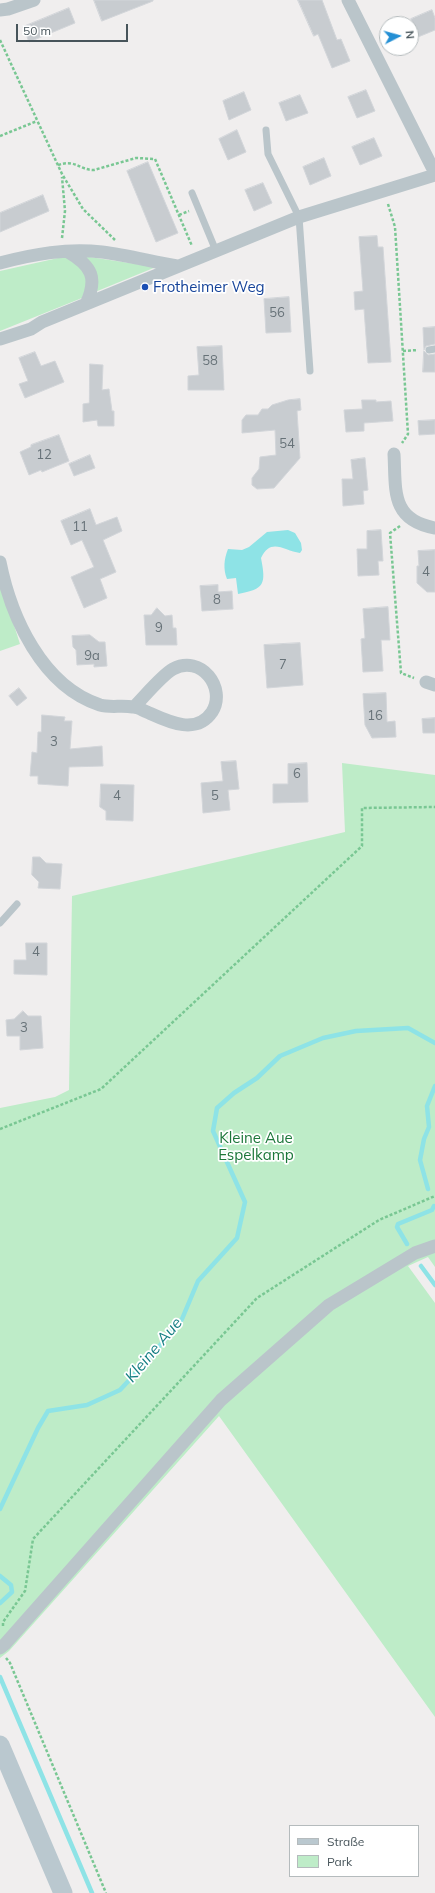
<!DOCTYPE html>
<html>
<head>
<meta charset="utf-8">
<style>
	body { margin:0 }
	#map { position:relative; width:435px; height:1893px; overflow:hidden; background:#f0eeee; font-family:Mulish,sans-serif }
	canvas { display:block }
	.legend { position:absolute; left:289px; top:1825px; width:130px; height:52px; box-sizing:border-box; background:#fff; border:1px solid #b5bbbd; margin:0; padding:5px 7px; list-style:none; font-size:12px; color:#47545a }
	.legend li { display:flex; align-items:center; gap:8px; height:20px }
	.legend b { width:20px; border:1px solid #b5bbbd }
	.north { position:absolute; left:379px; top:16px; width:40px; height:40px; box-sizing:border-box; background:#fff; border:1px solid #b5bbbd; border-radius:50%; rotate:84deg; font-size:11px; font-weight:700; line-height:16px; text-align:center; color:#47545a }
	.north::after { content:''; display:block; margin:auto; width:14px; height:18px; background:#248fd4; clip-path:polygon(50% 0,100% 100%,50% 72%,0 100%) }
	.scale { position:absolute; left:16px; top:24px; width:112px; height:18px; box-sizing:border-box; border:2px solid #47545a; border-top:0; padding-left:5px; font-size:12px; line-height:14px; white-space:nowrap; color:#47545a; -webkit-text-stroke:3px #fff; paint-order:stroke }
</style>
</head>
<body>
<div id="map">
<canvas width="435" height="1893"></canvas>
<ul class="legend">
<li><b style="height:5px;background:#bac8cf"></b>Straße</li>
<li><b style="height:11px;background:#beecc8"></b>Park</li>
</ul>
<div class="north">N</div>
<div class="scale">50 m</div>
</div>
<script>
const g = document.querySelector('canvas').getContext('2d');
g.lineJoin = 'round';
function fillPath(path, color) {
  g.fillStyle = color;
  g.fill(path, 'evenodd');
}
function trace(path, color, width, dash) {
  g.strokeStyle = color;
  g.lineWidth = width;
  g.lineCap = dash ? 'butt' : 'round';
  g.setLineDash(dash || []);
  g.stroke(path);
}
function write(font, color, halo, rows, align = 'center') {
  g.font = font + ' Mulish,sans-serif';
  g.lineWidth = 3.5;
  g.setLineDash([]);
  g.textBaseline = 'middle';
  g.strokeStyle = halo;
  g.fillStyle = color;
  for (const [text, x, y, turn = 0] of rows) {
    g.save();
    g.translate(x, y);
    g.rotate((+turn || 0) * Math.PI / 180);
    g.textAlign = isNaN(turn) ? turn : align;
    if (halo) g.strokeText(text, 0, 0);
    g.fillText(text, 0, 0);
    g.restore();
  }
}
fillPath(new Path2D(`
	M67,256L81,267L89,280L82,298L0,331V271Z
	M83,256L156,267L95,292Z
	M0,581L20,644L0,651Z
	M342,763L435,775V1267L428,1257L408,1266L435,1303V1717L219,1416L9,1651L0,1658V1108L55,1097L69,1090L72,896L345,832Z`), '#beecc8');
fillPath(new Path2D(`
	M288,530L295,533L301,543L302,550L300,553C284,551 271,537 261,558C266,584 265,589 238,594L236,578L227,579C223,569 224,559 228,549L242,550L249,547L267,532Z`), '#8ee3e6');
trace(new Path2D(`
	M428,1189L420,1160L424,1139L429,1127L427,1106L435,1086
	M407,1244L397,1227L398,1224L432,1210L434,1206
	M421,1266L435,1285
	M0,1509L38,1428L48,1411L87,1405L120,1390L147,1361L182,1319L198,1281L237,1238L245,1202L213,1131L217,1108L234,1093L257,1078L280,1056L323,1038L356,1031L408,1028L435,1043
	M0,1576L11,1585L12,1592L0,1603
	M0,1677L92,1893`), '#8ee3e6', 4.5);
const building = new Path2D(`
	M94,0H153V1L102,21Z
	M298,0H322L337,40L341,39L350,61L332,68L318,34L314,36Z
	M69,8L75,23L29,42L23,27Z
	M432,10L435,18V30L418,37L411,19Z
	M366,90L375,111L357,118L348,97Z
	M244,92L251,110L229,120L223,101Z
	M300,95L308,113L286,121L279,103Z
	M237,130L246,152L228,160L219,139Z
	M374,138L382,156L360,165L352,147Z
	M324,158L331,176L310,185L303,167Z
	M148,162L178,233L156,242L127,171Z
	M263,183L272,203L254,211L245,190Z
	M43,195L49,211L0,232V213Z
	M377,236L378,247H383L391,362L368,363L364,309L355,310L354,292L363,291L359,237Z
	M289,297L291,332L266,333L264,299Z
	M435,327V344L426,346L424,350L423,328Z
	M222,346L224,390H188V376L199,375L197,347Z
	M424,351L428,355L435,354V372H423Z
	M35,352L41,366L55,361L64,382L25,398L19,384L28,381L19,358Z
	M90,364L103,365L102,390L109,389L112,411H114V426H98L97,420L83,422V404L89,403Z
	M300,399L301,410L297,411L300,458L274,488L257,489L252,485V478L259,469L260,457L276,455L275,430L242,433V420L246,415H258L262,409H268L272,405L288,400Z
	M362,400H376V402L391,401L393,421L364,423V431L346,432L344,410L362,409Z
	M435,420V434L419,435L418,421Z
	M59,435L69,461L42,472L41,470L29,475L20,452L31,447V445Z
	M90,455L95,468L74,476L69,464Z
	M365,458L368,490L363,491L364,504L343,506L342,479H353L351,460Z
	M90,509L96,525L117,517L122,531L103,540L116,572L100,579L107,598L84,608L71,577L94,567L82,540L71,545L61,521Z
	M381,530L383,561H378L379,575L358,576L357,549H367V531Z
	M435,550V592H427L417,583V566H419L418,551Z
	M218,585V592L232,591L233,609L202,611L200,586Z
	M388,607L390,640H381L383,671L363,672L361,639L365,638L363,609Z
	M157,608L165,616L172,615L173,628H176L177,645H146L144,615H151Z
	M90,635L99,642H105L107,666L94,667V664L77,665L76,650L73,647L72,636Z
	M300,643L303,685L267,688L264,645Z
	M19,688L27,698L17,706L9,696Z
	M386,693L387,722L395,721L396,737L372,738L365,725L363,694Z
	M42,715L65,717L64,721H72L70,749L102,746L103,766L69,767L68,786L38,784V776H30L32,752L37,753L38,732H41Z
	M435,718V733H423L422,719Z
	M236,761L239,789L228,790L230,810L203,813L201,783L223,781L221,762Z
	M307,763L308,802L273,803V784H288V764Z
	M101,784L134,785L133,821L106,820V811L100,807Z
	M33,857H40L46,863L62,864L60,889L38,888L39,882L32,875Z
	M26,943H47V975L14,974V960H26Z
	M23,1011L28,1016H41L43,1048L20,1050V1036H7L6,1020L14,1019Z`);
fillPath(building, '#c8ccd0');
trace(building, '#d2d5d9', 1);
trace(new Path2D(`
	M0,40L62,174L83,209L115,240
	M0,136L37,121
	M58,165C76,159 79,170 94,170L136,158L155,159L192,246
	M388,204L395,227L408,434L402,443
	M179,215L189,211
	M62,238L65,211L62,177
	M403,351L418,350
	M400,526L390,533L401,673L414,678
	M0,1129L101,1089L362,846V808L435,807
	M3,1626V1622L25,1591L33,1539L257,1298L379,1220L435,1196
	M6,1658L10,1663L106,1893`), '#79c793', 2.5, [3, 2]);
trace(new Path2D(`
	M266,130L268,154L299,217L310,371
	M192,193L216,251
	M429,350L435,349
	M0,923L17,904`), '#bac5ca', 7);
trace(new Path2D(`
	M348,0L435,173
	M0,10L8,9L34,0
	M68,252C92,266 98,278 86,304
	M0,263C34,254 67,248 102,252C127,255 153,262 177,266
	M0,339L31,329L42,322L299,217L435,175
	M394,454C396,489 390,520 435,528
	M0,562C11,617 42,686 100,705C110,708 122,705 133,707C138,707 142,710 147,712C167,721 196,736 212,712C227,688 201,654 173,669C162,675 144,697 134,707
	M426,682L435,685
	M0,1648L5,1644L221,1400L329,1305L415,1253L435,1246`), '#bac5ca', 13);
trace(new Path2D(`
	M0,1745L63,1893`), '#bac8cf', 19);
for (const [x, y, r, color] of [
	[145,287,4,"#1a4fb4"]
]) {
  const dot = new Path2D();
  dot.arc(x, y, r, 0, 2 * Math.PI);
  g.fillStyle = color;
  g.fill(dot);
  trace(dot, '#fff', 1.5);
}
write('13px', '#677278', null, [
	["56",277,313],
	["58",210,361],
	["54",287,444],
	["12",44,455],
	["11",80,527],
	["4",426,572],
	["8",217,600],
	["9",159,628],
	["9a",92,656],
	["7",283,665],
	["16",375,716],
	["3",54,742],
	["6",297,774],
	["4",117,796],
	["5",215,796],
	["4",36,952],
	["3",24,1028]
]);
write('15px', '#164399', '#fff', [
	["Frotheimer Weg",153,287]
], 'left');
write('15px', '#1c773a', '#fff', [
	["Kleine Aue",256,1138],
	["Espelkamp",256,1155]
]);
write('italic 16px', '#147f83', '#fff', [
	["Kleine Aue",154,1350,-50]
]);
</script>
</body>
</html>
